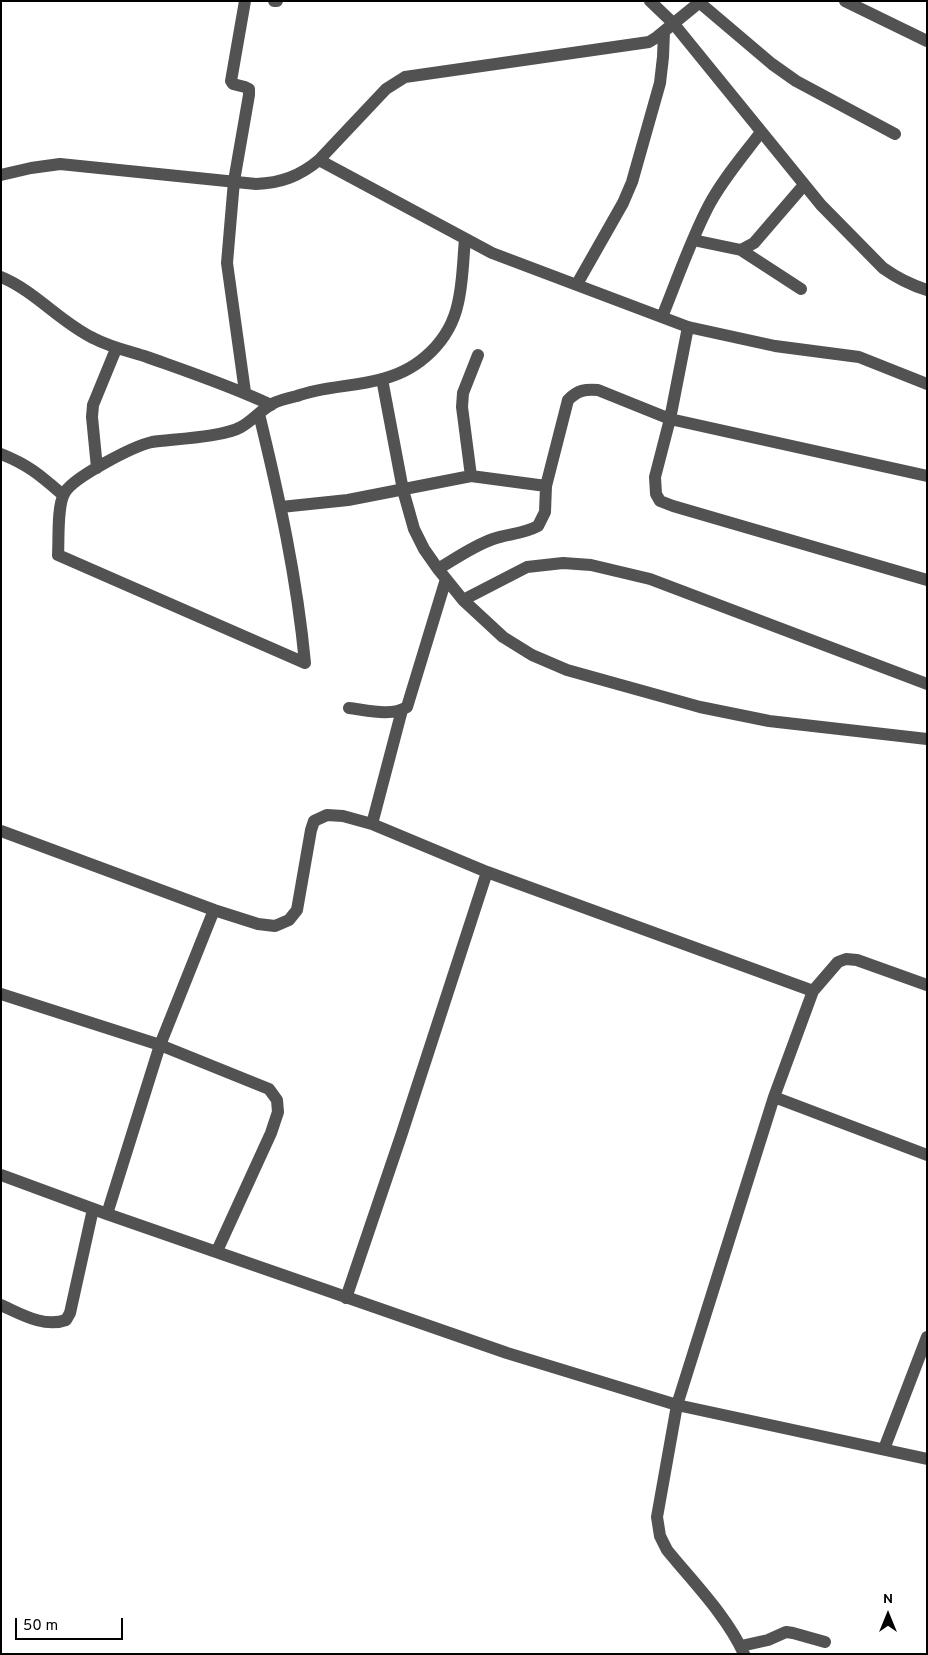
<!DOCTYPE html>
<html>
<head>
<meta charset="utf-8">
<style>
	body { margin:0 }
	#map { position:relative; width:928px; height:1655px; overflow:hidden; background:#fff; font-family:Overpass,sans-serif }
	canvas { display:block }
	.frame { position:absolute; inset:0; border:2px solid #000; pointer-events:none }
	.north { position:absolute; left:863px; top:1590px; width:50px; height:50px; -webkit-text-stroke:4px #fff; paint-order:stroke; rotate:0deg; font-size:14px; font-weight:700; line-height:20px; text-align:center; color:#000 }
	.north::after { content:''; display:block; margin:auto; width:18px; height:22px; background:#000; clip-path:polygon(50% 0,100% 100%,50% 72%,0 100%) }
	.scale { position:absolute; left:15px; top:1618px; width:108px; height:22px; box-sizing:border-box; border:2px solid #000; border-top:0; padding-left:6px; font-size:15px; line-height:18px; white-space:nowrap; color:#000; -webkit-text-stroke:4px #fff; paint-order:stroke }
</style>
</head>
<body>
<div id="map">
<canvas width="928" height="1655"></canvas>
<div class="frame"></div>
<div class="north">N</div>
<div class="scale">50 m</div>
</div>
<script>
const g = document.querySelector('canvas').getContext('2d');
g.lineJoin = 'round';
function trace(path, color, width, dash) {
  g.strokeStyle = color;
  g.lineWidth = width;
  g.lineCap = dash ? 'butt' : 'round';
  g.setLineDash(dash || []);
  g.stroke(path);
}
trace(new Path2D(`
	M245,1L231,81L233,84L245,87L249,89V95L234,181L227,263L245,392
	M274,1H277
	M650,1L673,23L821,205L883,268C897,278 911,285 927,290
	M845,1L927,41
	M700,3L772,64L796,81L895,134
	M319,160L492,253L688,327L775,346L859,357L927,384
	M1,175L31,168L60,164L256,184C281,183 300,176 319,160L386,89L405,77L649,42L657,37L701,1
	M693,240L741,250L754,243L804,185
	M741,250L801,289
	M1,277C35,291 60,322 93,338C110,347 128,351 147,357C189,372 231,386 271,405
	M577,284L623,203L632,182L660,83L663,57L664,32
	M662,317C677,280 690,242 708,207C722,180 743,156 761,132
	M688,327L670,419L655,477L656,494L660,501L673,506L927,580
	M382,379L403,490L414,529L424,549L438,569L463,600L503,637L532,655L567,670L700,707L769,721L927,739
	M259,414C279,496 297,578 305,663L58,555C59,539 57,507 64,494C71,478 134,446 152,442C174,439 224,437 241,427C252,421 261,410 272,404C279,400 288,398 297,396C324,386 354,387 382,379C419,370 450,341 458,303C463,282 463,260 465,239
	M1,454C29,465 41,476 63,495
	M97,468L92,417L93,405L116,349
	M471,476L462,407L463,393L478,355
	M281,507L348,500L471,476L546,486
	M438,569C455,559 473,546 493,539C508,534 523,534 538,526L545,512L546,486L568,400C578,390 585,389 598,390L670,419L927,476
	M463,600L527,567L563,563L591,565L650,579L927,684
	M349,708C366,710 392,717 407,707L446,579
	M372,824L402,710
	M1,831L214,910L258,924L275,926L289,920L297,910L311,830L314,821L327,815L343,816L372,824L487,872L813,991
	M1,994L160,1045L269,1089L277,1100L278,1112L271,1133L217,1251
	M774,1097L927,1155
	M1,1175L107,1214L507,1353L677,1405L927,1459
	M107,1214L160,1045L214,910
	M346,1298L402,1133L487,872
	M1,1305C21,1314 44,1328 66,1320L70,1313L93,1209
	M884,1449L927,1337
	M741,1646L768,1640L786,1632L793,1633L825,1642
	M744,1654C727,1616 693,1582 667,1550L660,1536L657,1517L677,1405L774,1097L813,991L838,962L846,959L857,960L927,985`), '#525252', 12);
</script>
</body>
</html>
